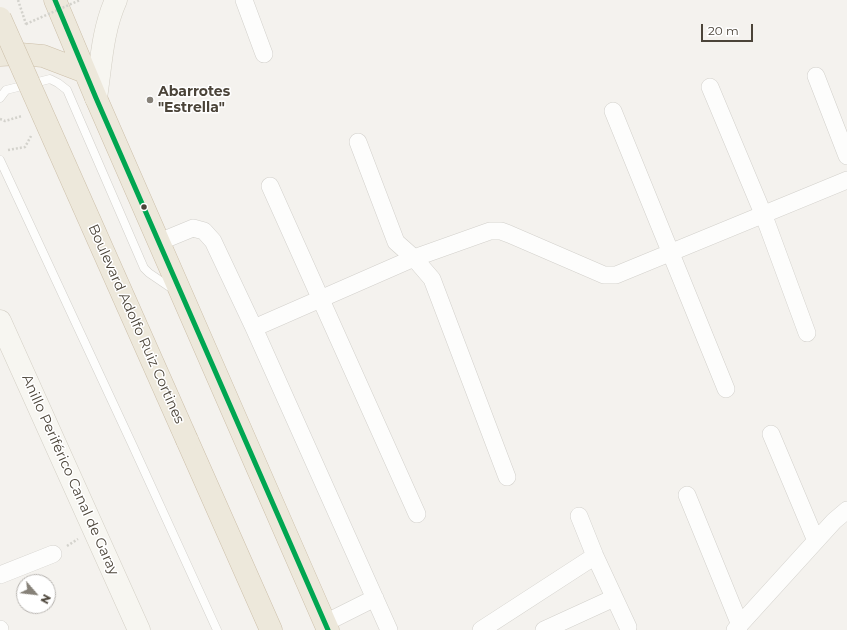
<!DOCTYPE html>
<html>
<head>
<meta charset="utf-8">
<style>
	body { margin:0 }
	#map { position:relative; width:847px; height:630px; overflow:hidden; background:#f4f2ee; font-family:Montserrat,sans-serif }
	canvas { display:block }
	.north { position:absolute; left:16px; top:574px; width:40px; height:40px; box-sizing:border-box; background:#fff; border:1px solid #b7b4b0; border-radius:50%; rotate:118deg; font-size:11px; font-weight:700; line-height:16px; text-align:center; color:#4b4439 }
	.north::after { content:''; display:block; margin:auto; width:14px; height:18px; background:#868178; clip-path:polygon(50% 0,100% 100%,50% 72%,0 100%) }
	.scale { position:absolute; left:701px; top:24px; width:52px; height:18px; box-sizing:border-box; border:2px solid #4b4439; border-top:0; padding-left:5px; font-size:12px; line-height:14px; white-space:nowrap; color:#4b4439; -webkit-text-stroke:3px #fff; paint-order:stroke }
</style>
</head>
<body>
<div id="map">
<canvas width="847" height="630"></canvas>
<div class="north">N</div>
<div class="scale">20 m</div>
</div>
<script>
const g = document.querySelector('canvas').getContext('2d');
g.lineJoin = 'round';
function trace(path, color, width, dash) {
  g.strokeStyle = color;
  g.lineWidth = width;
  g.lineCap = dash ? 'butt' : 'round';
  g.setLineDash(dash || []);
  g.stroke(path);
}
function write(font, color, halo, rows, align = 'center') {
  g.font = font + ' Montserrat,sans-serif';
  g.lineWidth = 3;
  g.setLineDash([]);
  g.textBaseline = 'middle';
  g.strokeStyle = halo;
  g.fillStyle = color;
  for (const [text, x, y, turn = 0] of rows) {
    g.save();
    g.translate(x, y);
    g.rotate((+turn || 0) * Math.PI / 180);
    g.textAlign = isNaN(turn) ? turn : align;
    if (halo) g.strokeText(text, 0, 0);
    g.fillText(text, 0, 0);
    g.restore();
  }
}
const lane = new Path2D(`
	M0,98L6,90L50,79L58,83L67,90L144,268L149,273L174,290
	M0,160L132,444L217,630`);
const street = new Path2D(`
	M244,0L264,54
	M816,76L847,156
	M710,87L764,216L807,333
	M613,111L726,389
	M358,142L396,242L414,258L432,279L507,477
	M270,186L417,514
	M159,242L193,228L204,231L213,241L254,328L389,630
	M254,328L414,258L490,231H501L509,234L604,275H616L847,180
	M771,434L816,541
	M687,495L740,625
	M579,516L595,556L628,627
	M0,575L53,554
	M325,623L375,598
	M0,629V630
	M481,630L595,556
	M544,630L614,598
	M735,630L834,521L847,510`);
const secondary = new Path2D(`
	M96,98C101,65 102,31 116,0
	M0,321L139,630`);
const highway = new Path2D(`
	M55,0L96,98L328,630
	M0,55L20,54L43,56L85,72
	M187,440L271,630`);
trace(lane, '#d2d0cb', 9);
trace(street, '#d2d0cb', 18);
trace(secondary, '#d3cfc5', 23);
trace(highway, '#ccbfa9', 23);
trace(new Path2D(`
	M18,0L26,24L25,25
	M0,119L5,121L22,116
	M8,150L25,147L31,136
	M67,546L78,539`), '#d3d2cc', 2.5, [2, 2]);
trace(lane, '#fdfdfc', 8);
trace(street, '#fdfdfc', 17);
trace(secondary, '#f7f6f1', 22);
trace(highway, '#ede8db', 22);
const highwayBridge = new Path2D(`
	M0,18L187,440`);
trace(highwayBridge, '#ccbfa9', 23, []);
trace(new Path2D(`
	M26,24L80,0`), '#d3d2cc', 2.5, [2, 2]);
trace(highwayBridge, '#ede8db', 22);
trace(new Path2D(`
	M55,0L96,98L328,630`), '#00a651', 5);
for (const [x, y, r, color] of [
	[150,100,4,"#868178"],
	[144,207,3.5,"#4b4439"]
]) {
  const dot = new Path2D();
  dot.arc(x, y, r, 0, 2 * Math.PI);
  g.fillStyle = color;
  g.fill(dot);
  trace(dot, '#fff', 1.5);
}
write('bold 14px', '#4b4439', '#fff', [
	["Abarrotes",158,92],
	["\"Estrella\"",158,108]
], 'left');
write('14px', '#4b4439', '#fff', [
	["Boulevard Adolfo Ruiz Cortines",136,324,66],
	["Anillo Periférico Canal de Garay",70,475,66]
]);
</script>
</body>
</html>
